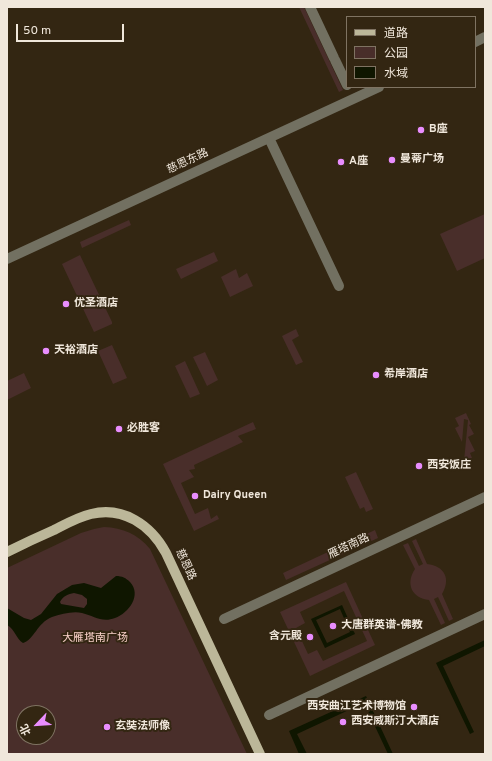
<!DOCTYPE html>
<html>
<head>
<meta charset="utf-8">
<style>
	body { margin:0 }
	#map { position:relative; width:492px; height:761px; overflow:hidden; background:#332612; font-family:Overpass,"Noto Sans SC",sans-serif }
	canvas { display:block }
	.frame { position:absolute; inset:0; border:8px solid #f0e7db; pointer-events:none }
	.legend { position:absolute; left:346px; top:16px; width:130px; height:72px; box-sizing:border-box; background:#332612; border:1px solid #7f7362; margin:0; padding:5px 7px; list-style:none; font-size:12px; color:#f0e7db }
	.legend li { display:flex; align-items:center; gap:8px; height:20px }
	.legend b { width:20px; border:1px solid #7f7362 }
	.north { position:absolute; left:16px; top:705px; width:40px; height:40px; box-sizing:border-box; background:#332612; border:1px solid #7f7362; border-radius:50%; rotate:245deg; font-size:11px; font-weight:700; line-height:16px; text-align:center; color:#f0e7db }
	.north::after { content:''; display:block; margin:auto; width:14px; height:18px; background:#e98dfe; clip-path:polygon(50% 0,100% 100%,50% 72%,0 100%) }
	.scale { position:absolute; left:16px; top:24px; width:108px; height:18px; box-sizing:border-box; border:2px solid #f0e7db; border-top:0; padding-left:5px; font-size:12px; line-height:14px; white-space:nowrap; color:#f0e7db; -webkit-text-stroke:3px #332612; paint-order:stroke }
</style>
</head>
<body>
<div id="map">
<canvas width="492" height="761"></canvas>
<div class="frame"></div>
<ul class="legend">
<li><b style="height:5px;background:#bcb799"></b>道路</li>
<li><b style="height:11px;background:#492e2a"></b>公园</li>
<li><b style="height:11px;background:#0f1600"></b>水域</li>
</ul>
<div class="north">北</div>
<div class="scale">50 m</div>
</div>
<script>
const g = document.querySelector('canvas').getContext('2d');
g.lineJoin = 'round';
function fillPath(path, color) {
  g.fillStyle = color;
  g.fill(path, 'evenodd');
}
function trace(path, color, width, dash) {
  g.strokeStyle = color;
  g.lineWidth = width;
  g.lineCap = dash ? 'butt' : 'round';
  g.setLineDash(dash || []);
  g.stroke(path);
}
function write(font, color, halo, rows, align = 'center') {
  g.font = font + ' Overpass,"Noto Sans SC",sans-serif';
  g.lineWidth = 4;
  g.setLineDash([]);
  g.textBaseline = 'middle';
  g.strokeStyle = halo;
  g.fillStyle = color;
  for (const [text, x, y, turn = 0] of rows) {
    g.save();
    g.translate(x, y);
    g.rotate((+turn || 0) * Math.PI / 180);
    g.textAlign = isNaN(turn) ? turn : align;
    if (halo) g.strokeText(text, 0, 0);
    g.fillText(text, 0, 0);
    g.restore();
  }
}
fillPath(new Path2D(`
	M299,7H304L343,90L339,92Z
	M485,214V258L457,271L440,234Z
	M129,220L131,225L82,248L80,242Z
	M214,252L218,261L181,279L176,269Z
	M80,255L112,322V324L94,332L62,264Z
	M236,269L239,278L247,273L253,286L230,297L221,277Z
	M296,329L299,336L292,340L303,362L296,365L282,336Z
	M112,345L127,378L113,384L98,351Z
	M205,352L218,380L207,386L193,357Z
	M185,361L200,394L190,398L175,366Z
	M24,373L31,388L7,400V381Z
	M466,413L471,424L469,425L474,434L468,437L475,451L470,453L472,458L464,461L468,420L464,419L462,442L455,428L459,426L455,418Z
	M253,422L256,429L238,436L243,442L194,465L195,469L189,470L194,477L181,483L195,514L208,508L211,519L217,515L219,519L194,531L163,464Z
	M356,472L373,509L366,512L364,507L360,509L345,477Z
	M104,527C123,528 138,534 150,549L247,754H7V568L81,533L94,529ZM24,713H48V737H24Z
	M375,530L378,538L286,580L283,573Z
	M416,539L427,564C445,566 451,579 442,594L453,619L449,621L438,597L434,599L445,623L441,625L429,600C412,598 405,584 415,569L403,545L408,543L419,566L423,564L412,541Z
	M346,582L375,645L310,676L280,612ZM344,591L367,641L323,661L317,650L308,654L296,628L305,623L300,612Z`), '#492e2a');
fillPath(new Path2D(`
	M116,576C122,576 126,578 130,582C142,595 129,613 115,618C102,623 94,616 82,613C73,611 61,614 52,617C37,623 34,640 23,643C16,639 15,629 7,625L8,615L7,608L24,618L31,620L41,614L57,594L72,585L84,583L101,588ZM74,593L82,595L87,599V604L84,608L61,604L60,602C63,596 68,594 74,593Z
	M342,605L355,634L325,648L311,619ZM340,609L350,632L327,643L316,620Z
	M485,640V646L443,666L474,732L470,734L436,663Z
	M366,696L393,754H388L364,703L297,734L307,754H299L289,731Z`), '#0f1600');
trace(new Path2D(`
	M310,7L334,58
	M475,42L485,37
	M335,60L347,85
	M269,138L339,286
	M7,259L379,87
	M224,619L485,497
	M269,715L485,614`), '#727061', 10);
trace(new Path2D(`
	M7,552C23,544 38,537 54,530C66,524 78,517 91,514C123,506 151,525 166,553L260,754`), '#bcb799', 10);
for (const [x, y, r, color] of [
	[421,130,4,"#e98dfe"],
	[392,160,4,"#e98dfe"],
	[341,162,4,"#e98dfe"],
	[66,304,4,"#e98dfe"],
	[46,351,4,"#e98dfe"],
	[376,375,4,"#e98dfe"],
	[119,429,4,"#e98dfe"],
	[419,466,4,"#e98dfe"],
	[195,496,4,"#e98dfe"],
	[333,626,4,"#e98dfe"],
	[310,637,4,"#e98dfe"],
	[414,707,4,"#e98dfe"],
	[343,722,4,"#e98dfe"],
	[107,727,4,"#e98dfe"]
]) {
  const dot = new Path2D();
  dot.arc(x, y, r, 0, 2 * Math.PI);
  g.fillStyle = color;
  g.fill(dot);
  trace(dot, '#332612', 1.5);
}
write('bold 11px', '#f0e7db', '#332612', [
	["B座",429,130],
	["曼蒂广场",400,160],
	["A座",349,162],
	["优圣酒店",74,304],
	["天裕酒店",54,351],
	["希岸酒店",384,375],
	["必胜客",127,429],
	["西安饭庄",427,466],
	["Dairy Queen",203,496],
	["大唐群英谱-佛教",341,626],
	["含元殿",302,637,"right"],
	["西安曲江艺术博物馆",406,707,"right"],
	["西安威斯汀大酒店",351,722],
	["玄奘法师像",115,727]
], 'left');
write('11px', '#f0e7db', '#332612', [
	["慈恩东路",188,162,-25],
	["雁塔南路",349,547,-25],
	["慈恩路",185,565,65]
]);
write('11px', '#f9d1c9', '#332612', [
	["大雁塔南广场",95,639]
]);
</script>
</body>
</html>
